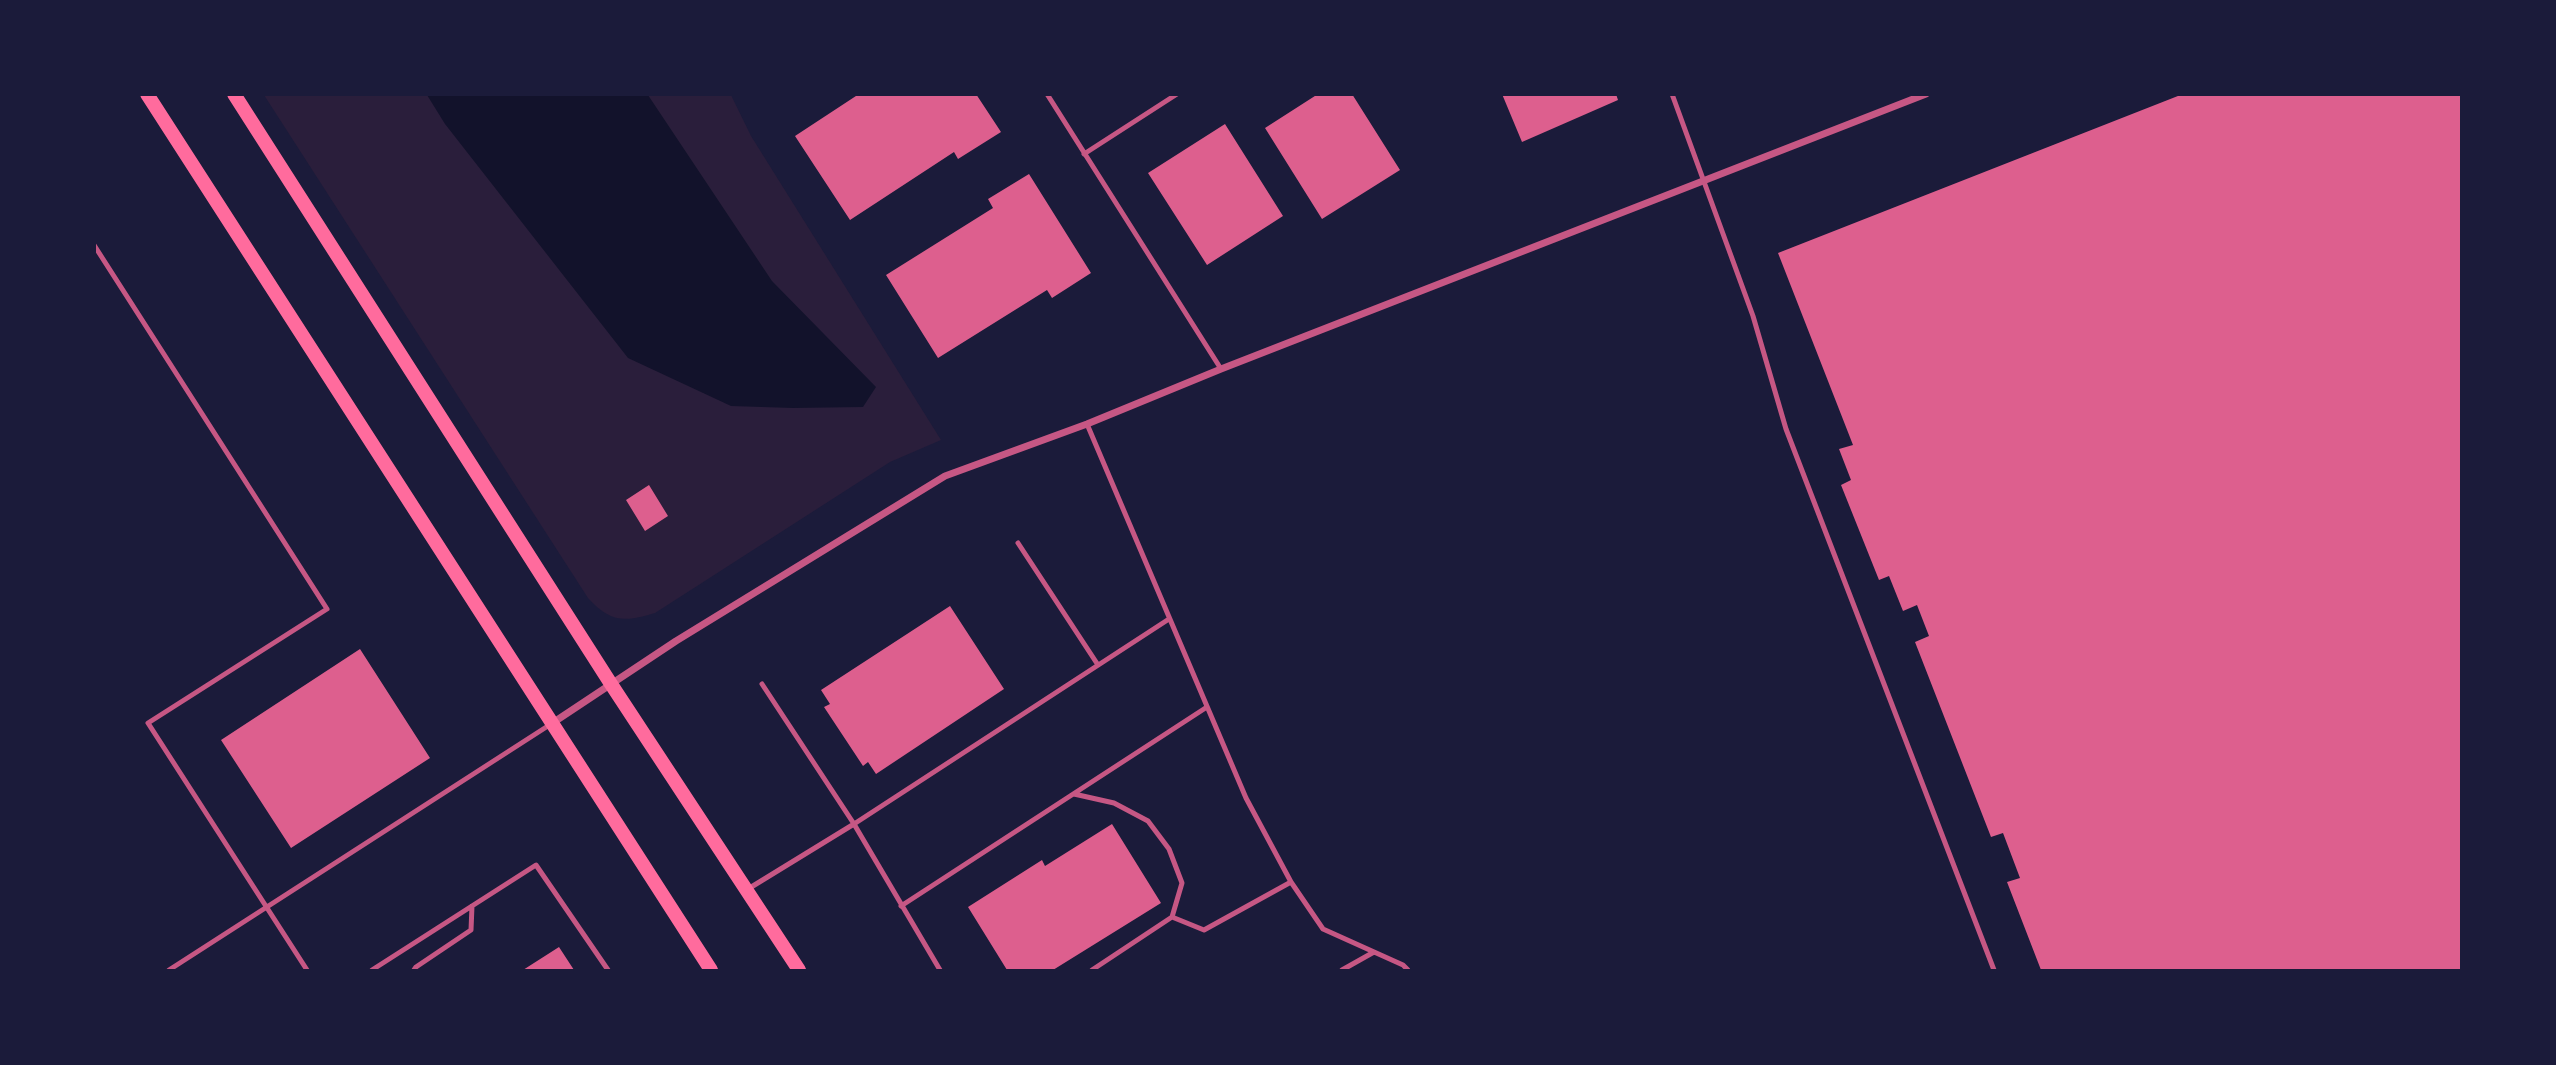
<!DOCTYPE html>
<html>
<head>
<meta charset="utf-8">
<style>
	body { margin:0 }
	#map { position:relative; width:2556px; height:1065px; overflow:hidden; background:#1b1b3a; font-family:"Titillium Web",sans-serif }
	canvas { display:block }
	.frame { position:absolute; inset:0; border:96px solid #1b1b3a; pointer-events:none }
</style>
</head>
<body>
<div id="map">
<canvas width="2556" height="1065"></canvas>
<div class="frame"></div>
</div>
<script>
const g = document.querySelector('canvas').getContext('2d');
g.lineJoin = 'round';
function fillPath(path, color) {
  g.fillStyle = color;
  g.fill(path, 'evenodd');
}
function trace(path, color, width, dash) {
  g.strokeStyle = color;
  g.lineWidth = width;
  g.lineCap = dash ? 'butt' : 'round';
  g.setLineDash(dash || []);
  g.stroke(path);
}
fillPath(new Path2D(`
	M264,95H731L751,136L941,440L890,462L655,613C624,622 611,623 588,598Z`), '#2a1e3b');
fillPath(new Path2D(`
	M427,95H648L772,281L876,387L863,407L793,408L731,406L628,358L445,124Z`), '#12122b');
fillPath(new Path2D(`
	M859,94H976L1001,132L958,159L954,152L850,220L795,136Z
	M1318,94H1352L1400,170L1322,219L1265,128Z
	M1502,94H1616L1618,100L1522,142Z
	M2183,94H2462V970H2041L2007,882L2020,878L2003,833L1991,837L1915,642L1929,636L1917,605L1903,611L1889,576L1879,580L1841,485L1851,480L1839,449L1853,445L1778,253Z
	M1225,124L1283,216L1207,265L1148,173Z
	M1029,174L1091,273L1052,298L1047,290L938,358L886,275L993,208L988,199Z
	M649,485L668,516L645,531L626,500Z
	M950,606L1004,689L876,774L868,762L863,766L824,707L830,704L821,690Z
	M360,649L430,758L291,848L221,740Z
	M1112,824L1161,903L1053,970H1007L968,907L1042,860L1045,866Z
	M559,947L574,970H523Z`), '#dd5f8e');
trace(new Path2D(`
	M1047,94L1221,369
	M1672,94L1753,316L1786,429L1994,970
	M1084,154L1177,94
	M94,245L327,609L148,723L307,970
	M1087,424L1246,798L1291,882L1323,929L1403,965L1408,970
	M1018,543L1098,665
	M762,684L854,824L940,970
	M1074,794L1114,803L1148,821L1169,849L1182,883L1172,917L1092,970
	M748,889L854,824L1169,619
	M901,906L1207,707
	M1172,917L1204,930L1291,882
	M169,970L551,724
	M372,970L536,865L608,970
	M414,970L416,967L471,930L472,906
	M1342,970L1374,952`), '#c65784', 5);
trace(new Path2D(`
	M551,724L676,641L945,476L1087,424L1221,369L1926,94`), '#c65784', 7);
trace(new Path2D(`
	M147,94L711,970
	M234,94L611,684L799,970`), '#ff6b9d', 14);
</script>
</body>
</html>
